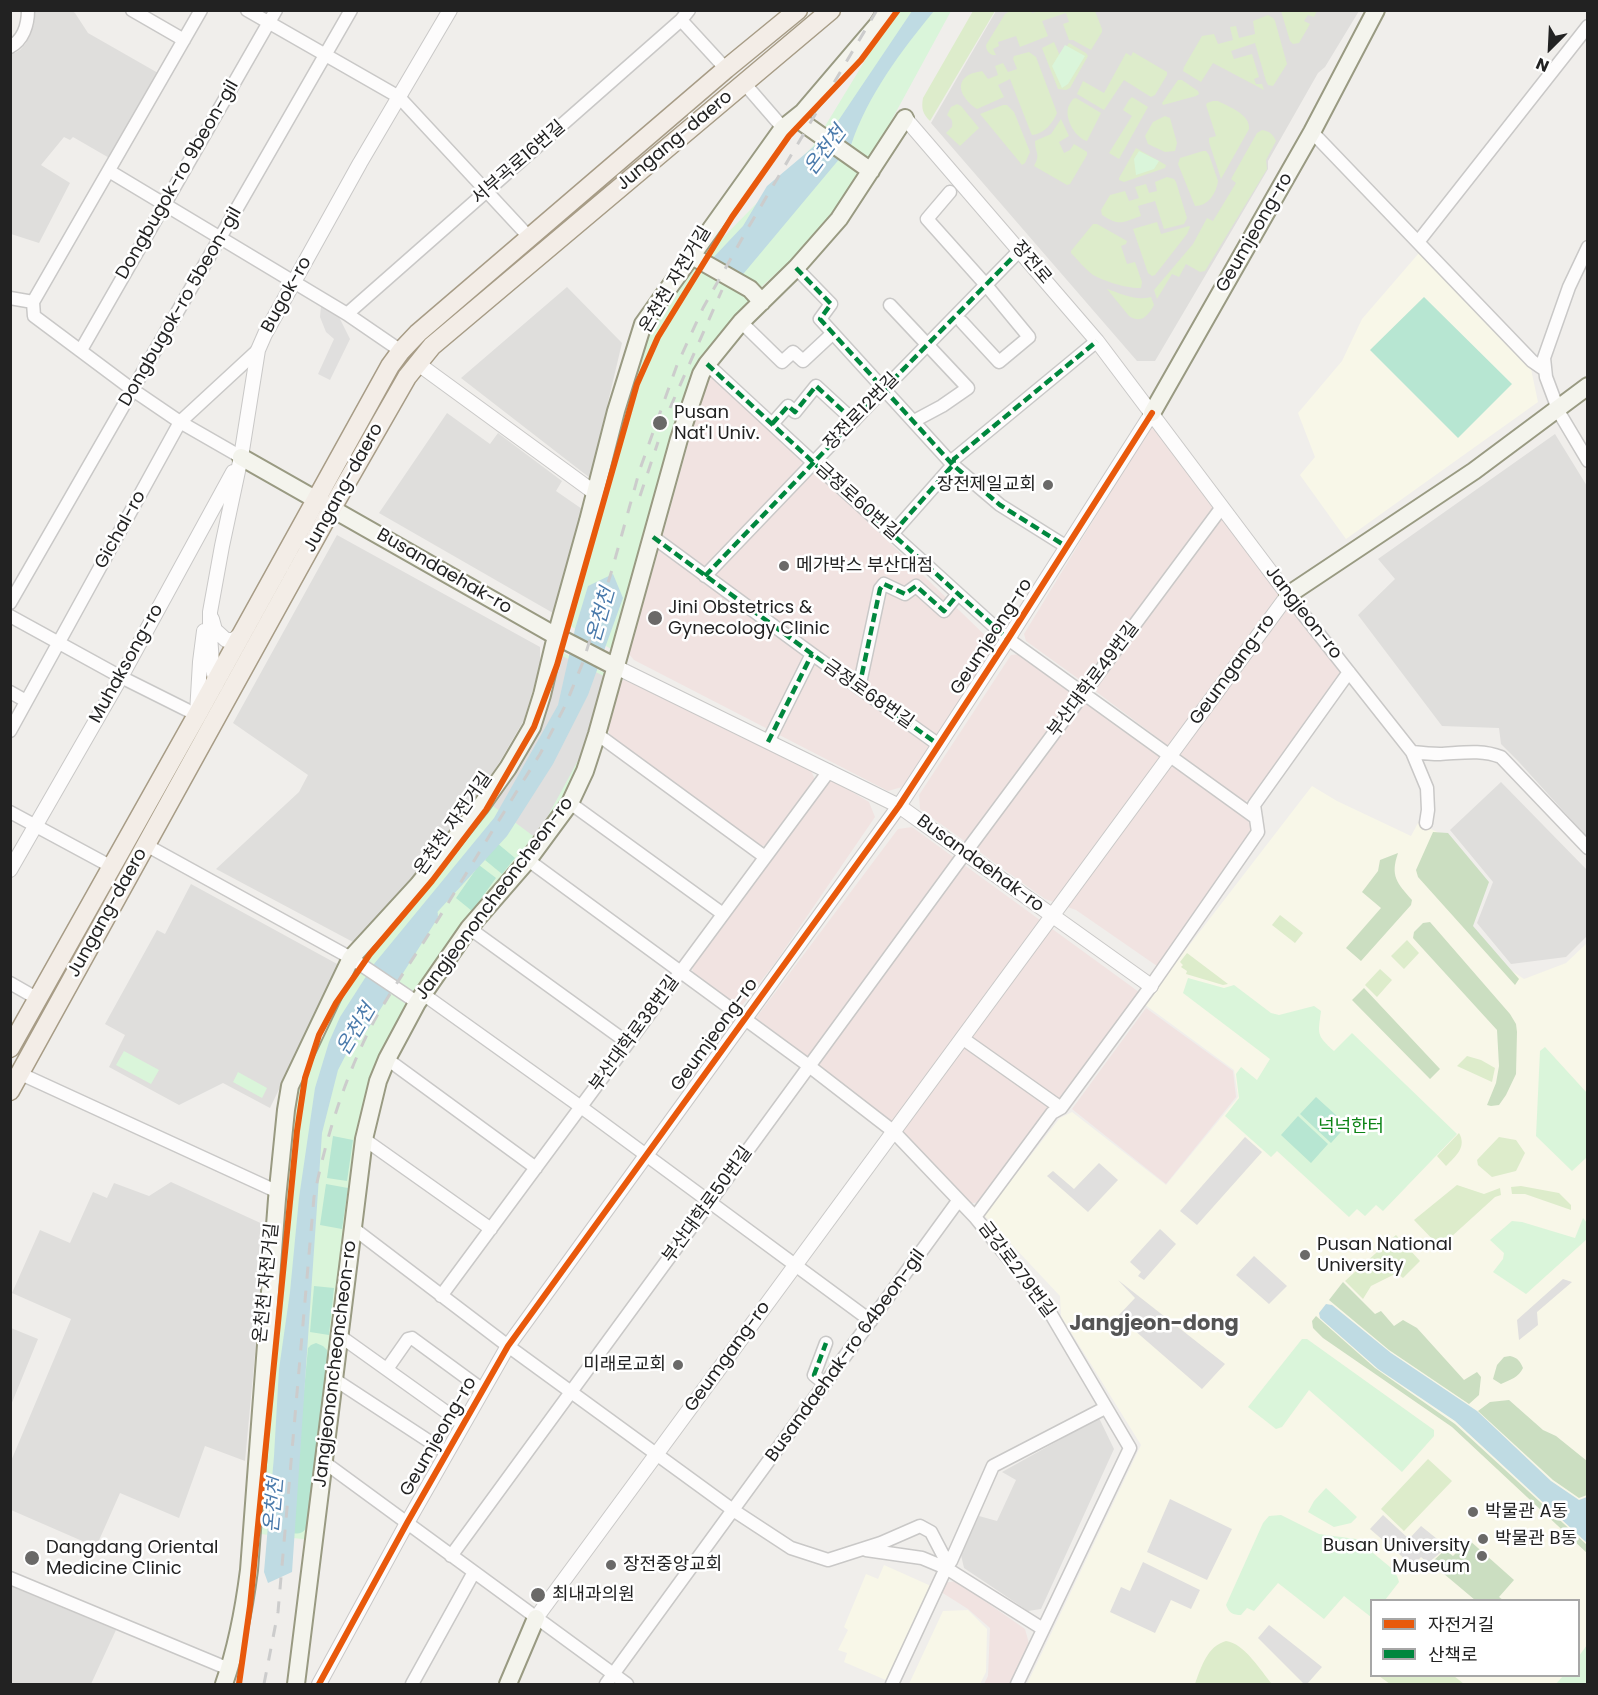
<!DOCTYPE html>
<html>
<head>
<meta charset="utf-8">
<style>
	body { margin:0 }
	#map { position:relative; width:1598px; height:1695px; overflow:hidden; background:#f0eeeb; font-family:Poppins,"Noto Sans KR",sans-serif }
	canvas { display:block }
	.frame { position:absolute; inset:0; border:12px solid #222; pointer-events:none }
	.legend { position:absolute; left:1370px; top:1599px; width:210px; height:78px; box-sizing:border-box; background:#fff; border:2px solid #a7a7a7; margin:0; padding:8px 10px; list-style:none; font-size:18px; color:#222 }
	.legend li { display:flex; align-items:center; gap:12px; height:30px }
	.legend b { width:30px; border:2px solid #a7a7a7 }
	.north { position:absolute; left:1520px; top:18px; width:60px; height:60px; -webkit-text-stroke:4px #fff; paint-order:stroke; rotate:204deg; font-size:16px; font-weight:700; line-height:24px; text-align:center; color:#222 }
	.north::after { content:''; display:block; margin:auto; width:21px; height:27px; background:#222; clip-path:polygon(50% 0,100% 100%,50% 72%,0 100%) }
</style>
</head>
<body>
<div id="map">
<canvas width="1598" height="1695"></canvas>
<div class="frame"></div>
<ul class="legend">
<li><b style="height:8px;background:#e8590c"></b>자전거길</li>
<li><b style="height:8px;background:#00873e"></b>산책로</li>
</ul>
<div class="north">N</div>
</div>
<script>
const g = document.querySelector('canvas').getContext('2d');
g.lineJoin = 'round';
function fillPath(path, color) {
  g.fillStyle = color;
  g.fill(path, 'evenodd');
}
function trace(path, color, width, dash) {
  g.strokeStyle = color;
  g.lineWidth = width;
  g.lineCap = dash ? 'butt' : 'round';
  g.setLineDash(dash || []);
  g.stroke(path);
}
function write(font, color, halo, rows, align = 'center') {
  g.font = font + ' Poppins,"Noto Sans KR",sans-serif';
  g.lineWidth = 5;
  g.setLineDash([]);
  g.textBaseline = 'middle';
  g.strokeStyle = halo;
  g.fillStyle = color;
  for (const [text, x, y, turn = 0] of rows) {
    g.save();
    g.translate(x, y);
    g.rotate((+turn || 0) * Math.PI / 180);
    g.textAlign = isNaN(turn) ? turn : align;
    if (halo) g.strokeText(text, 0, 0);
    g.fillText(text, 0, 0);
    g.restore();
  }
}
fillPath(new Path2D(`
	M35,11H72L75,13L88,33L158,73L111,159L73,137L70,140L64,137L41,165L70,183L39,243L11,234V53H15L20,50L26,43L34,24Z
	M996,11H1359L1325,67L1318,73L1268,161V169L1155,361H1137L931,123Z
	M567,287L622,343L590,478L461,378Z
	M447,413L490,444L498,433L562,481L556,491L582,509L553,613L379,513Z
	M1555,434L1587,486V837L1518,761L1501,744L1499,728L1442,726L1358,615L1395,579L1378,559Z
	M337,535L540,647V665L524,720L499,763L475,799L394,900L353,942L216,869L299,792L308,775L233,723Z
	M1501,782L1587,870V936L1566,957L1511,964L1477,923L1493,882L1450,830Z
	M191,884L339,965L270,1108L223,1083L179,1105L109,1067L125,1035L105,1024L157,930L165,934Z
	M171,1182L267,1226L245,1461L205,1446L179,1518L120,1493L96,1547L11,1510V1461L71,1319L12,1293L40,1230L70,1243L93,1192L107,1198L114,1183L149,1196Z
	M11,1328L38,1339L11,1405Z
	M1099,1418L1114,1449L1041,1609L1028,1611L964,1568L961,1555L979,1516L997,1521L1016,1480L1002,1472Z
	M10,1586L116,1630L91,1684H11Z`), '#dfdedc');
fillPath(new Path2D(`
	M714,376L788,448L819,474L997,647L902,787L888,791L634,660L628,653L657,556L705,383Z
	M1152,424L1345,672L1254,799L1244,801L1187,760L1094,690L1026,641L1024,634Z
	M1021,654L1254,822L1255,832L1157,966L1076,910L1045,899L920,809L919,795L1011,655Z
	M630,679L810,768L815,780L769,845L760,846L610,738L607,723L619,681Z
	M834,781L869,802L875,817L775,963L740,1008L693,976L692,963L771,859L774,852L826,783Z
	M912,827L1139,992L981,1202L974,1203H968L904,1133L889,1119L756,1018L898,829Z
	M1146,1008L1233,1071L1236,1097L1166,1184L1072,1109Z
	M956,1581L1025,1629L1030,1647L1014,1684H984L988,1676L990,1628L968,1609L938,1590L943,1583Z`), '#f1e3e1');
fillPath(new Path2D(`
	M1419,253L1531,369L1538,402L1346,539L1300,475L1315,457L1298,413L1342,361L1362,319Z
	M1312,786L1337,801L1411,836L1418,823L1450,838L1468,924L1500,963L1524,979L1566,963L1587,943V1684H1027L1141,1445L1061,1316L1060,1296L984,1215L1060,1118L1072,1112L1166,1185L1238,1097L1234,1070L1144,1004ZM1372,1600H1578V1676H1372Z
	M884,1565L931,1586L888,1681L844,1662L847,1653L838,1650L848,1630L844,1627L866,1574L878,1579Z
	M968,1610L987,1629L986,1672L980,1684H909L943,1611Z`), '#f8f7e8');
fillPath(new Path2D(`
	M973,11H995L930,121C923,114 921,109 923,98Z
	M1039,11H1095L1102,29V32L1091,50L1073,40H1069L1063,24L1069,22L1066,13L1042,21L1048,36L1020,47L1016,36L998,42L999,46L993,49L996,55C990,56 986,51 986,45L1005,14L1010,11H1031L1032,13Z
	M1281,11H1317L1314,17L1308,15L1304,21L1310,24L1299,43L1293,44L1290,41Z
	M1268,15L1273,18L1275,21L1287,64L1273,86L1268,85L1266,81L1255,43L1231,51L1234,59L1252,54L1259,77L1254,79L1256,84H1262L1264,90L1213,63L1201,82L1183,71L1184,67L1202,36L1214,34L1218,44L1233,40L1230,27L1236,26L1239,38L1255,34L1253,21Z
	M1054,42L1060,56L1069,43L1086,53L1088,56L1070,88L1066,90L1058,89L1042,48Z
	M1029,52L1036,57L1057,113C1053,123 1044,134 1032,135L1031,133L1010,79L998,85L1004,97L977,109C966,102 953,86 967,76C971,73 978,72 982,71L988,79L998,75L995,66L1003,63L1008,72L1017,69L1013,59L1014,56Z
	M1133,52L1167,72V75L1155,95L1151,97L1124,80L1104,110L1077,94L1083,81L1104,93L1126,53L1131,56Z
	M1178,80H1182L1198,91L1199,94L1196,96L1163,105L1162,103Z
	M1132,97L1148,107L1119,159L1109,153L1132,116L1123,110L1129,100Z
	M1076,98L1101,113L1087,141C1076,138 1065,120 1068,108C1068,107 1072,100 1073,99Z
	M1213,101H1218C1229,107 1250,114 1249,129L1221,179L1209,142V138L1216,136L1206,105L1207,103Z
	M957,104L961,106L979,128L960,146L946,133L952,127C953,121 952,119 947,115L951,107Z
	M1003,105H1007L1014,112L1030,152L1025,163L1022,165L980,114Z
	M1165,116L1170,118L1177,143L1175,151L1165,152L1148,144L1145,136L1153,122Z
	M1061,119L1069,136L1059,142L1064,153L1070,150L1074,144L1087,152V155L1070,184L1067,185L1034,166C1041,154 1035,153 1035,141L1051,134Z
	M1262,130C1269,131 1273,134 1276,141L1266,160L1267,169L1205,271L1200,272L1186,264L1179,277L1172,274L1157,299L1154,290L1193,244L1207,218L1213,221L1236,183L1231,179L1257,133Z
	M1136,148L1166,165L1165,168L1124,182L1119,180V178Z
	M1203,151H1206L1209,155L1218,181C1216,194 1208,206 1195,206L1178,164L1180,158Z
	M1167,177L1174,179L1176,182L1187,218L1184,224L1164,229L1155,201L1138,206L1141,216C1122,222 1121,227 1102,215L1101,210L1110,195L1125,191L1129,201L1139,198L1135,187L1146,184L1149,193L1157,191L1155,182Z
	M1157,222L1161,234L1189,226L1190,227L1187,234L1155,275L1152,276L1148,273L1133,229Z
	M1093,224H1097L1127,241L1126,244L1121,246L1127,264L1135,262L1142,282L1141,288C1128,289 1104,281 1093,275C1085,269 1078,260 1071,253V251Z
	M1107,289C1122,294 1135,301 1151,297L1154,305C1148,316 1141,324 1129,316Z
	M1280,915L1303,933L1295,943L1272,925Z
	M1407,940L1419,953L1404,969L1391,956Z
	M1187,953L1228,984L1223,985L1186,974L1187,971L1181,967L1183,965L1180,962Z
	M1380,969L1392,980L1377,997L1365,985Z
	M1467,1056L1481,1060L1495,1068L1492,1082L1457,1066Z
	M1459,1133C1467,1147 1456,1156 1446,1166L1437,1156Z
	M1499,1137L1516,1140L1525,1153L1516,1171L1492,1177L1478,1165L1477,1160Z
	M1457,1185L1484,1194L1500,1188L1501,1195L1495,1197L1440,1247L1414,1220Z
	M1521,1186L1559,1193L1571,1205V1210L1525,1194H1512L1511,1187Z
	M1396,1235L1420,1261L1403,1278L1397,1273L1371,1286L1363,1299L1345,1281Z
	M1428,1459L1452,1481L1404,1531L1381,1509Z
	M1226,1641C1244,1643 1261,1671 1272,1684L1250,1683L1195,1684C1201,1668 1207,1646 1226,1641Z
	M1379,1676H1454L1464,1684H1390Z`), '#ddeccb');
fillPath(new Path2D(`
	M1433,832L1448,833L1489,882L1473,926L1519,979L1515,985L1418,877L1416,870Z
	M1398,853C1390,876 1397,883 1412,900L1411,905L1361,961L1346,948L1381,908L1362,892L1378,871L1380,860Z
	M1430,922L1510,1014L1516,1024L1517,1032L1516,1074L1506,1095L1499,1105L1491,1106L1487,1105L1496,1083L1499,1066L1497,1030L1413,938L1414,932L1423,923Z
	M1364,988L1440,1069L1430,1079L1352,1000Z
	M1343,1282L1375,1314L1381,1311L1394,1326L1403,1320L1417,1328L1464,1380L1477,1372L1481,1377L1479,1395L1469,1404L1389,1350L1329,1300Z
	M1316,1316L1375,1368L1455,1424L1587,1545V1553L1452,1427L1323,1338L1313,1328L1312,1321Z
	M1510,1356C1518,1358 1520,1361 1523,1368C1519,1377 1510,1380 1501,1384L1493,1379L1497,1365L1504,1357Z
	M1509,1400L1543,1430L1556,1436L1587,1461V1495L1579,1498L1553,1480L1478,1411L1490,1402Z
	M1469,1540L1514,1580L1499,1597L1503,1600H1475L1431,1563L1445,1550L1453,1556Z`), '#cbdec1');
fillPath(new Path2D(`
	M895,11H951L890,123L871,156L819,234L759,289L712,353L613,650L565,623L651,322L690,271L813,146Z
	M1065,45L1085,56L1068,84L1062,88L1052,66Z
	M1139,151L1159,161L1154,169L1136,175L1134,159Z
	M559,651L607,674L589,742L560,806L379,1059L365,1098L310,1540L261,1534L255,1530L267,1385L292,1132L299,1087L352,966L498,788Z
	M1188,978L1224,988L1234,985L1271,1013L1279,1015L1314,1006L1321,1011C1318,1034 1316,1035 1334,1051L1352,1033L1457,1134L1383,1211L1376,1205L1365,1216L1357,1209L1349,1217L1277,1151L1271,1157L1225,1116L1239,1098L1236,1074L1241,1067L1257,1080L1270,1059L1183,993Z
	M1545,1047L1587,1093V1157L1572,1171L1536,1136L1540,1051Z
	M124,1051L159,1070L151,1084L116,1065Z
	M238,1072L267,1088L262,1098L233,1082Z
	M1583,1218L1587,1223V1239L1526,1294L1493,1272L1503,1259L1504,1253L1490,1240L1512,1221L1522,1222L1575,1238Z
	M1302,1339H1307L1434,1430V1436L1402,1472L1309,1390L1282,1427L1276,1429L1248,1407Z
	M1326,1488L1357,1517L1351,1523L1334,1527L1308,1512L1314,1501Z
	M1281,1515L1319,1534L1356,1539L1390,1567L1397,1576L1399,1582L1385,1600H1372L1371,1617L1344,1596L1324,1619L1278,1583L1254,1611L1247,1608L1241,1615C1233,1615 1229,1613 1226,1605L1263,1523L1269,1516Z
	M1587,1645V1684H1556L1563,1676H1578L1579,1656Z`), '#daf5da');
fillPath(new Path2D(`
	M1424,297L1512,384L1458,438L1370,350Z
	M497,843L515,858L502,874L485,860Z
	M479,865L496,878L472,911L456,898Z
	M1316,1097L1347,1125L1331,1143L1300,1114Z
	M1298,1116L1328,1144L1311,1163L1281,1135Z
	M333,1136L353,1140L347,1181L327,1178Z
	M326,1184L348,1188L342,1229L320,1225Z
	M314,1286L334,1288L329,1335L310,1332Z
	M316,1343L323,1346L327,1350V1358L308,1524C305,1531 302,1535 293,1533L300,1433L308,1348L311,1345Z`), '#b7e6d2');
fillPath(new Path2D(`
	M321,306L339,317L350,339L330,380L318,374L334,339L326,332L320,317Z
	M558,654L604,676L582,753L536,838L493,806L516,765Z
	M1245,1137L1262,1152L1197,1225L1180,1211Z
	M1099,1163L1118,1180L1088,1212L1047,1176L1053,1171L1074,1189Z
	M1160,1229L1176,1244L1144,1280L1138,1276L1141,1272L1130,1262Z
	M1254,1256L1287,1286L1269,1304L1236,1275Z
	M1563,1279L1572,1282L1537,1312L1538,1325L1519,1340L1517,1320Z
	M1118,1280L1225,1364L1202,1389L1118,1316L1135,1298Z
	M1170,1499L1232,1529L1207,1580L1147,1552Z
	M1383,1515L1409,1539L1421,1526L1447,1547L1428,1563L1421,1557L1413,1566L1370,1529Z
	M1143,1562L1200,1590L1191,1609L1171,1600L1155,1633L1110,1612L1121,1587L1130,1591Z
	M1269,1625L1322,1667L1307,1684H1304L1258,1638Z`), '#e0dfde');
fillPath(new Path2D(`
	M912,11H934C901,51 868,95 851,145L739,279L711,260L743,226L767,186L830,133Z
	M613,574L623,598L588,695L553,764L507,836L397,956L338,1070L322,1133L292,1572L268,1583L264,1572L274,1456L279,1369L290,1292L299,1198L315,1088L329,1042L340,1017L374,964L494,818L558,705L575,629L588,586Z
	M1326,1304L1332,1305L1391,1353L1477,1411L1551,1481L1579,1500L1587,1497V1543L1455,1421L1378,1369L1320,1318L1319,1313Z`), '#bfdbe3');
trace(new Path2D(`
	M356,1031L429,915`), '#bfdbe3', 18);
const minor = new Path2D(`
	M132,10L184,40
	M247,10L399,97L529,237
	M681,20L726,69
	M10,47C23,40 28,25 28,10
	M744,83L783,128
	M1312,132L1532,361L1545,370
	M109,171L347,314L401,351
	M950,192L927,219L986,285L1029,337L999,362L962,322
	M1418,242L1588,26
	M1588,247L1569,287L1544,358L1546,377L1555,401L1557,409L1588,461
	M796,268L831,304L820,319L953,465L1000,505L1067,547
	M10,298L33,302L34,316L133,390L180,422L241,457
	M33,302L201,10
	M890,305L968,388L942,406L914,421
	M347,314L681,20L689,10
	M741,322L782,362L793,352L803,361L832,334
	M81,350L276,10
	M707,364L814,463L1008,639L1256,818
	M772,424L788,406L795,412L816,386L854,421
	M892,534L953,465L954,459L1097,341
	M653,537L812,654L939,745
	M705,576L884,389L1020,250
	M1288,595L1412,752L1427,788L1428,810L1426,823
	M10,603L351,10
	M10,616L121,677L197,715
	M859,688L880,589L884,584L905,594L916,586L944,611L958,594
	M10,692L26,701
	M10,731L180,422L258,350
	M597,734L765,857
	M768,742L812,654
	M1412,752C1421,753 1431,754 1440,754C1461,753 1481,749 1501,757L1588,848
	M570,803L723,914
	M10,812L112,867
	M146,845L351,958L412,999
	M528,860L809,1066L893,1131L975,1217L1045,1304L1130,1448L1017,1684
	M469,928L628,1043
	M10,983L38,999
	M423,994L581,1107L871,1321
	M962,1038L1061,1108
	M387,1059L536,1168
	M21,1074L278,1192
	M364,1139L491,1229
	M975,1217L1052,1113L1061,1108L1151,986L1258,832L1254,805L1349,672
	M353,1228L508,1346L733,1510L791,1548L828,1560L881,1543L920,1526L931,1532L943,1555L951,1561
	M441,1296L829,771
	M340,1336L463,1424
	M387,1369L408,1339L412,1338L483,1390
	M334,1379L447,1453
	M825,1384L814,1375L826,1343
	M324,1462L627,1684
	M866,1550L922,1558L946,1568L1043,1629
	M451,1556L965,853L1222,507
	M10,1578L229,1669
	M412,1684L474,1572
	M606,1684L958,1201
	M892,1684L946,1568L951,1561L993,1466L1105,1408`);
const tertiary = new Path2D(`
	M417,363L595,493
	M212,619L215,630L226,640H233L242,633
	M616,667L899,806L1151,986
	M216,685L212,663L210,635V612L222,546L241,457L258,350L265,334L360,163L450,10
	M197,713L200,662L204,631
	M10,870L121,677L233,472
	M536,1618L1288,595L1097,341L905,118
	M319,1684L407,1523L508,1346L899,806L1008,639L1152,413`);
const secondary = new Path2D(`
	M796,118L871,171
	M692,256L750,289L762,302
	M1152,413L1312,132L1376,10
	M241,457L556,636L616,667
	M1288,595L1474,471L1588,386
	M224,1684C237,1647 244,1609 249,1570L277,1199L286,1110L290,1086L351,958L418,885L481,806L508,768L532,727L542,695L556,636L588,521L616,411L643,324L783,128L803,112L878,24L887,10
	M296,1684L364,1139L378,1081L387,1059L417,1003L469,928L528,860L570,803L585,771L597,734L679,439L701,374L707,364L741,322L796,268L839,219L905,118
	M508,1684L536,1618`);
const primary = new Path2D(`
	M10,1048L197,715L390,366L401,351L418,333L726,69L798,10
	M10,1091L332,508L407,377L432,346L831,10`);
trace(minor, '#c9c8c7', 15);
trace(tertiary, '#c9c8c7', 16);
trace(secondary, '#999a82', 20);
trace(primary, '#a79c86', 21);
trace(minor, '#fdfcfc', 12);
trace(tertiary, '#fdfcfc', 14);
trace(secondary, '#f4f4ed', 16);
trace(primary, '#f3ede7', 18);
trace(new Path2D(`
	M670,408L722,290
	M640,496L658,442
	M264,1684L278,1612L314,1197C326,1137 345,1076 374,1021C393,987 416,955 437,921C471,866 505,810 540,754L566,704L583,662L612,570L640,469L677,365L703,308L748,228L877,10`), '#ccc', 3, [12, 12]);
trace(new Path2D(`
	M796,268L831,304L820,319L953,465L1000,505L1067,547
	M707,364L814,463L1008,639
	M772,424L788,406L795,412L816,386L854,421
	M892,534L953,465L954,459L1097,341
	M653,537L812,654L939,745
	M705,576L884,389L1020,250
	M859,688L880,589L884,584L905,594L916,586L944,611L958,594
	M768,742L812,654
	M825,1384L814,1375L826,1343`), '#00873e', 4.5, [9, 4.5]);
trace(new Path2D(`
	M239,1684L250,1606L297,1131L305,1078L319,1035L336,1003L370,954L432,881L486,810L534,727L557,665L637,384L658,337L732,217L789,136L861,60L898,10
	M319,1684L407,1523L508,1346L899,806L1008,639L1152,413`), '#e8590c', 6);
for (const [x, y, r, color] of [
	[660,423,8,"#6a6968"],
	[1048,485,6,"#6a6968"],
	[784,566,6,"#6a6968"],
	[655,618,8,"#6a6968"],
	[1305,1255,6,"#6a6968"],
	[678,1365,6,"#6a6968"],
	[1473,1512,6,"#6a6968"],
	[1483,1539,6,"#6a6968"],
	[1482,1556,6,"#6a6968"],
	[32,1558,8,"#6a6968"],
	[611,1565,6,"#6a6968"],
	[538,1595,8,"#6a6968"]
]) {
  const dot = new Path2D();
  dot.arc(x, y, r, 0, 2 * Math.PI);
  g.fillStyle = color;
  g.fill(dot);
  trace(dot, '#fff', 2);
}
write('18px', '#222', '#fff', [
	["Jungang-daero",675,141,-40],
	["서부곡로16번길",519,163,-41],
	["Dongbugok-ro 9beon-gil",178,180,-60],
	["Geumjeong-ro",1255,233,-60],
	["장전로",1031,263,50],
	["온천천 자전거길",676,280,-59],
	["Bugok-ro",287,295,-61],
	["Dongbugok-ro 5beon-gil",181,307,-60],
	["장전로12번길",862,412,-46],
	["Jungang-daero",344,488,-61],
	["금정로60번길",857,502,42],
	["Gichal-ro",121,530,-61],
	["Busandaehak-ro",444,572,30],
	["Jangjeon-ro",1303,613,52],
	["Geumjeong-ro",992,637,-57],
	["Muhaksong-ro",127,664,-61],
	["Geumgang-ro",1233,670,-54],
	["부산대학로49번길",1094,680,-53],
	["금정로68번길",868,695,35],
	["온천천 자전거길",454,824,-55],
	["Busandaehak-ro",980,864,36],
	["Jangjeononcheoncheon-ro",495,899,-53],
	["Jungang-daero",108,913,-61],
	["부산대학로38번길",635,1034,-54],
	["Geumjeong-ro",715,1035,-54],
	["부산대학로50번길",708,1205,-54],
	["금강로279번길",1016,1270,53],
	["온천천 자전거길",267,1283,-84],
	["Busandaehak-ro 64beon-gil",846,1356,-54],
	["Geumgang-ro",728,1357,-54],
	["Jangjeononcheoncheon-ro",336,1364,-83],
	["Geumjeong-ro",439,1437,-60]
]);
write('18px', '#222', '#fff', [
	["Pusan",674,413],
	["Nat'l Univ.",674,434],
	["장전제일교회",1036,485,"right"],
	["메가박스 부산대점",796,566],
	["Jini Obstetrics &",668,608],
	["Gynecology Clinic",668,629],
	["Pusan National",1317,1245],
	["University",1317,1266],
	["미래로교회",666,1365,"right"],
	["박물관 A동",1485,1512],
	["박물관 B동",1495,1539],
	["Busan University",1470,1546,"right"],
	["Museum",1470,1567,"right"],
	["Dangdang Oriental",46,1548],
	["Medicine Clinic",46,1569],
	["장전중앙교회",623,1565],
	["최내과의원",552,1595]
], 'left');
write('18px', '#0c8416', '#fff', [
	["넉넉한터",1351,1127]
]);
write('italic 20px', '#4a7aab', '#fff', [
	["온천천",826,151,-53],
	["온천천",602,615,-74],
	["온천천",357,1030,-59],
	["온천천",275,1505,-85]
]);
write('bold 21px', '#555', '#fff', [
	["Jangjeon-dong",1154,1325]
]);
</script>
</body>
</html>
